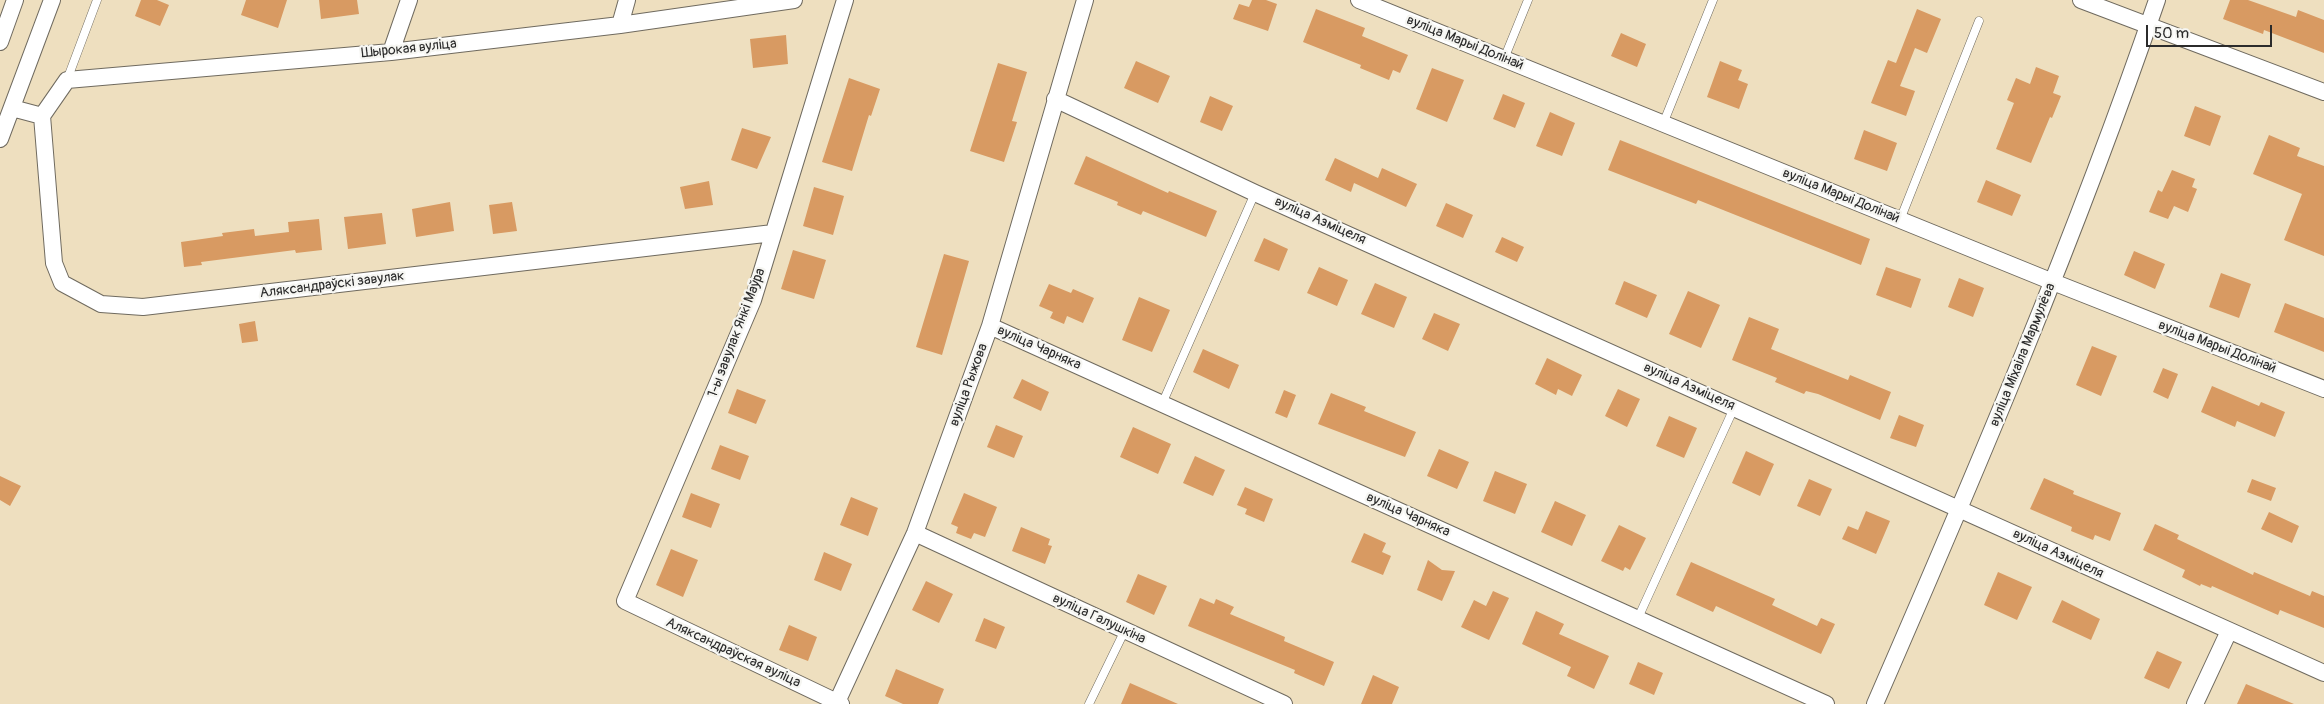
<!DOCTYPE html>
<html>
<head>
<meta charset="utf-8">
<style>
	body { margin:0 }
	#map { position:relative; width:2324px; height:704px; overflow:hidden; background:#eedfbf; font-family:Pangolin,sans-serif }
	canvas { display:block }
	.scale { position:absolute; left:2146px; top:25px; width:126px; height:22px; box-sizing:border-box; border:2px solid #2b2b2b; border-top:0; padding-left:6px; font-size:15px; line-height:18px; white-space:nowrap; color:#2b2b2b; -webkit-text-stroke:4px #f6f6f2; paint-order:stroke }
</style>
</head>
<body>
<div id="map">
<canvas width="2324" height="704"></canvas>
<div class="scale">50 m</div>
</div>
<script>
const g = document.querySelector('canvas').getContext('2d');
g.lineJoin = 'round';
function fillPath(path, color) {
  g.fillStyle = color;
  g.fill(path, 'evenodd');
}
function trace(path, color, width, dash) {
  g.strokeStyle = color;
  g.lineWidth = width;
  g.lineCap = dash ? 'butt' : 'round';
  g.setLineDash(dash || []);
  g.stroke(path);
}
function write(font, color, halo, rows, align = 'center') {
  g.font = font + ' Pangolin,sans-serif';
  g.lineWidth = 4.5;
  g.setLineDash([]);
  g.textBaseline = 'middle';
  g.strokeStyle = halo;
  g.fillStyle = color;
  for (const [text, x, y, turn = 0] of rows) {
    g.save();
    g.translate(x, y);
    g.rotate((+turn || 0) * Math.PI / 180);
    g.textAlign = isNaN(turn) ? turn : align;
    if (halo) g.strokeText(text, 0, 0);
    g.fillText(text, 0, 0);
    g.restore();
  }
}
fillPath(new Path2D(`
	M141,0H157L169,5L160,26L135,16Z
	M246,0H287L278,28L241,15Z
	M319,0H357L359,14L321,19Z
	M1252,0H1266L1277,4L1268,31L1233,19L1239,4L1249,7Z
	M2230,0H2248L2296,17L2298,10L2324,20V53L2264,30L2263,34L2223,19Z
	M1316,9L1365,28L1362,36L1408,55L1400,73L1393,70L1389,80L1360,68L1361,65L1303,42Z
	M1917,9L1941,19L1927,53L1915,48L1900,86L1915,91L1906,116L1871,103L1888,60L1896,63Z
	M1621,33L1646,44L1637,67L1611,56Z
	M786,35L788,64L753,68L750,39Z
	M1136,61L1170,76L1158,103L1124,88Z
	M1720,61L1742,70L1738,80L1748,84L1739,109L1707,97Z
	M998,63L1027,72L1012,121L1017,122L1004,162L970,151Z
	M2036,67L2059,76L2053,93L2061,96L2052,118L2050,117L2031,163L1996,149L2014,103L2007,100L2016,78L2030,84Z
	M1432,68L1464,80L1447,122L1416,109Z
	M849,78L880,89L871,116L869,115L852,171L822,162Z
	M1503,94L1525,103L1515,128L1493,119Z
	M1210,96L1233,106L1222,131L1200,122Z
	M2195,106L2221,116L2210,146L2184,136Z
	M1550,112L1575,123L1562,156L1536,146Z
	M742,128L771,137L757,169L731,160Z
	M1864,130L1897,143L1887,171L1854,159Z
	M2269,135L2300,148L2297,156L2324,166V256L2284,240L2302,194L2253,174Z
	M1620,140L1870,239L1861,265L1698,200L1696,204L1608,170Z
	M1086,156L1168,193L1169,191L1217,211L1206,237L1143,211L1141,215L1117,205L1118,202L1074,184Z
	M1335,158L1378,178L1382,168L1417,184L1406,207L1354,183L1351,192L1325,180Z
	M2172,170L2195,179L2192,187L2197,189L2188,212L2174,206L2168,219L2149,212L2158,190L2162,192Z
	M1986,180L2021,195L2012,216L1977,202Z
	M709,181L713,205L685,209L680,187Z
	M814,187L844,196L833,235L803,226Z
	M450,202L454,231L416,237L412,209Z
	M512,202L517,231L493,234L489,205Z
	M1446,203L1473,215L1463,238L1436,226Z
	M382,213L386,244L348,249L344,217Z
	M319,219L322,250L296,253L295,250L201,262L202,265L184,267L181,242L223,236L222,233L254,229L255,236L289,232L288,222Z
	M1502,237L1524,247L1517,262L1495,252Z
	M1264,238L1288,249L1279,271L1254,261Z
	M793,250L826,260L814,299L781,289Z
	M2134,251L2165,264L2155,289L2124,275Z
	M944,254L969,261L942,355L916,347Z
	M1319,267L1348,280L1337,306L1307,293Z
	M1886,267L1921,279L1911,308L1876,295Z
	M2221,273L2251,284L2239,318L2209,307Z
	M1959,278L1984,288L1973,317L1948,307Z
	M1624,281L1657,295L1647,318L1615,304Z
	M1375,283L1407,297L1394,328L1361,314Z
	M1049,284L1071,293L1073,289L1094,298L1083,323L1067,316L1064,324L1050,318L1053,312L1039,306Z
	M1688,291L1720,305L1701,348L1669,334Z
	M1139,297L1170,310L1152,352L1122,340Z
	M2285,303L2324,318V352L2274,332Z
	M1434,313L1460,324L1448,351L1422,339Z
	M1749,317L1779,329L1771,349L1848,380L1850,375L1891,392L1880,420L1818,394L1806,391L1804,394L1775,382L1777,378L1732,360Z
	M255,321L258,341L242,343L239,324Z
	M2092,346L2117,356L2101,396L2076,385Z
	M1203,349L1239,365L1229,389L1193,372Z
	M1547,358L1582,375L1572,396L1558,389L1556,395L1535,384Z
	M2163,368L2178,374L2168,399L2153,392Z
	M1022,379L1049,392L1041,411L1013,398Z
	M2212,386L2259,406L2261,402L2285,412L2275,437L2237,421L2235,427L2201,412Z
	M737,389L766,400L756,424L728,413Z
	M1618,389L1640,399L1627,427L1605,416Z
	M1284,390L1296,395L1287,418L1275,413Z
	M1331,393L1366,407L1364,411L1416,432L1405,457L1318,424Z
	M1899,415L1924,425L1916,447L1890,438Z
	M1669,416L1697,428L1684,458L1656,446Z
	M996,425L1023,436L1014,458L987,447Z
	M1133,427L1171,444L1158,474L1120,457Z
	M720,445L749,456L740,480L711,469Z
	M1439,449L1469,462L1457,489L1427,476Z
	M1746,451L1774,464L1760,496L1732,483Z
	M1195,456L1225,470L1213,496L1183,483Z
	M1495,471L1527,484L1515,514L1483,501Z
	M0,476L21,486L10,506L0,500Z
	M2044,478L2074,491L2073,494L2121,513L2110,541L2095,535L2093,540L2071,531L2072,527L2030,509Z
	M1809,479L1832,489L1820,516L1797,506Z
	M2252,479L2276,488L2271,501L2247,492Z
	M1245,487L1273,499L1264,522L1245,514L1247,509L1237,505Z
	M691,493L720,504L711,528L682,517Z
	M964,493L997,507L985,537L974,533L971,539L956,533L958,527L951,524Z
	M851,497L878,508L868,536L840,525Z
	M1555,501L1586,515L1572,546L1541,532Z
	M1866,511L1890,521L1876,554L1842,539L1848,526L1858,530Z
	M2269,512L2299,526L2292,543L2261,529Z
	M2155,524L2179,535L2177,539L2253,575L2254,572L2310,596L2312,591L2324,596V628L2280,610L2278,615L2212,586L2211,588L2201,584L2200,586L2182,577L2185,570L2143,550Z
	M1619,525L1646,538L1630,570L1625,567L1623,571L1601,561Z
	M1021,527L1050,539L1048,545L1052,546L1045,564L1012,551Z
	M1364,533L1386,543L1382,552L1391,556L1383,575L1351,562Z
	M671,549L698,560L683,597L656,585Z
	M824,552L852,564L841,591L814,580Z
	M1428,560L1442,570L1455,571L1442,601L1417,590Z
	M1691,562L1775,599L1772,605L1817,626L1821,618L1835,624L1821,654L1716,606L1713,612L1676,595Z
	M1998,572L2032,587L2017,620L1984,605Z
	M1138,574L1167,586L1154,615L1126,602Z
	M926,581L953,594L939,623L912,610Z
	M1493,591L1509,598L1489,640L1461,627L1474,600L1486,606Z
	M1200,598L1214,604L1216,599L1234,607L1230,614L1285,637L1284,641L1334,662L1324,686L1294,673L1295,670L1188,626Z
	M2062,600L2100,619L2091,640L2052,622Z
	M1536,611L1564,624L1559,634L1609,656L1594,689L1567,676L1571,667L1522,644Z
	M984,618L1005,627L996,649L975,641Z
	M789,625L817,637L808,661L779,650Z
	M2157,651L2182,662L2169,689L2144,678Z
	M1638,662L1663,673L1654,695L1629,684Z
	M896,669L944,689L938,704H903L885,696Z
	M1373,675L1399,687L1392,704H1361Z
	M1130,683L1178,704H1121Z
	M2246,684L2294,704H2237Z`), '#d89a62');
const service = new Path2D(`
	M1504,59L1528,0
	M67,80L97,0
	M1663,124L1713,0
	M1900,220L1979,21
	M1162,404L1255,193
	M1638,618L1734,408
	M1089,704L1125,630`);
const minor = new Path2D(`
	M1359,0L2053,282L2324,389
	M2081,0L2324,92
	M620,25L627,0
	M0,42L15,0
	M391,52L409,0
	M1055,99L1255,193L2324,673
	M12,108L42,116
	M42,116L54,263L62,283L101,304L143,307L773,233
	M42,116L67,80L391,52L620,25L794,0
	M0,139L52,0
	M990,326L1826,704
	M915,533L1284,704
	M837,702L915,533L990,326L1085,0
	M841,704L625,601L753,300L845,0
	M1875,704C1976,472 2075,239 2157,0
	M2195,704L2229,631`);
trace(service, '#6f6a5f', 9);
trace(minor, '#6f6a5f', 18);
trace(service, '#fff', 8);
trace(minor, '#fff', 16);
write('14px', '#2b2b2b', '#f6f6f2', [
	["вуліца Марыі Долінай",1465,43,22],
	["Шырокая вуліца",409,49,-6],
	["вуліца Марыі Долінай",1841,196,22],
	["вуліца Азміцеля",1320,221,24],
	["Аляксандраўскі завулак",332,285,-7],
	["1-ы завулак Янкі Маўра",737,333,-69],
	["вуліца Марыі Долінай",2217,347,21],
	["вуліца Чарняка",1039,348,24],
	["вуліца Міхаіла Мармулёва",2023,355,-68],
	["вуліца Рыжова",969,385,-70],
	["вуліца Азміцеля",1689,387,24],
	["вуліца Чарняка",1408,515,24],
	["вуліца Азміцеля",2058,554,25],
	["вуліца Галушкіна",1099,619,25],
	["Аляксандраўская вуліца",733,653,25]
]);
</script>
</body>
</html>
